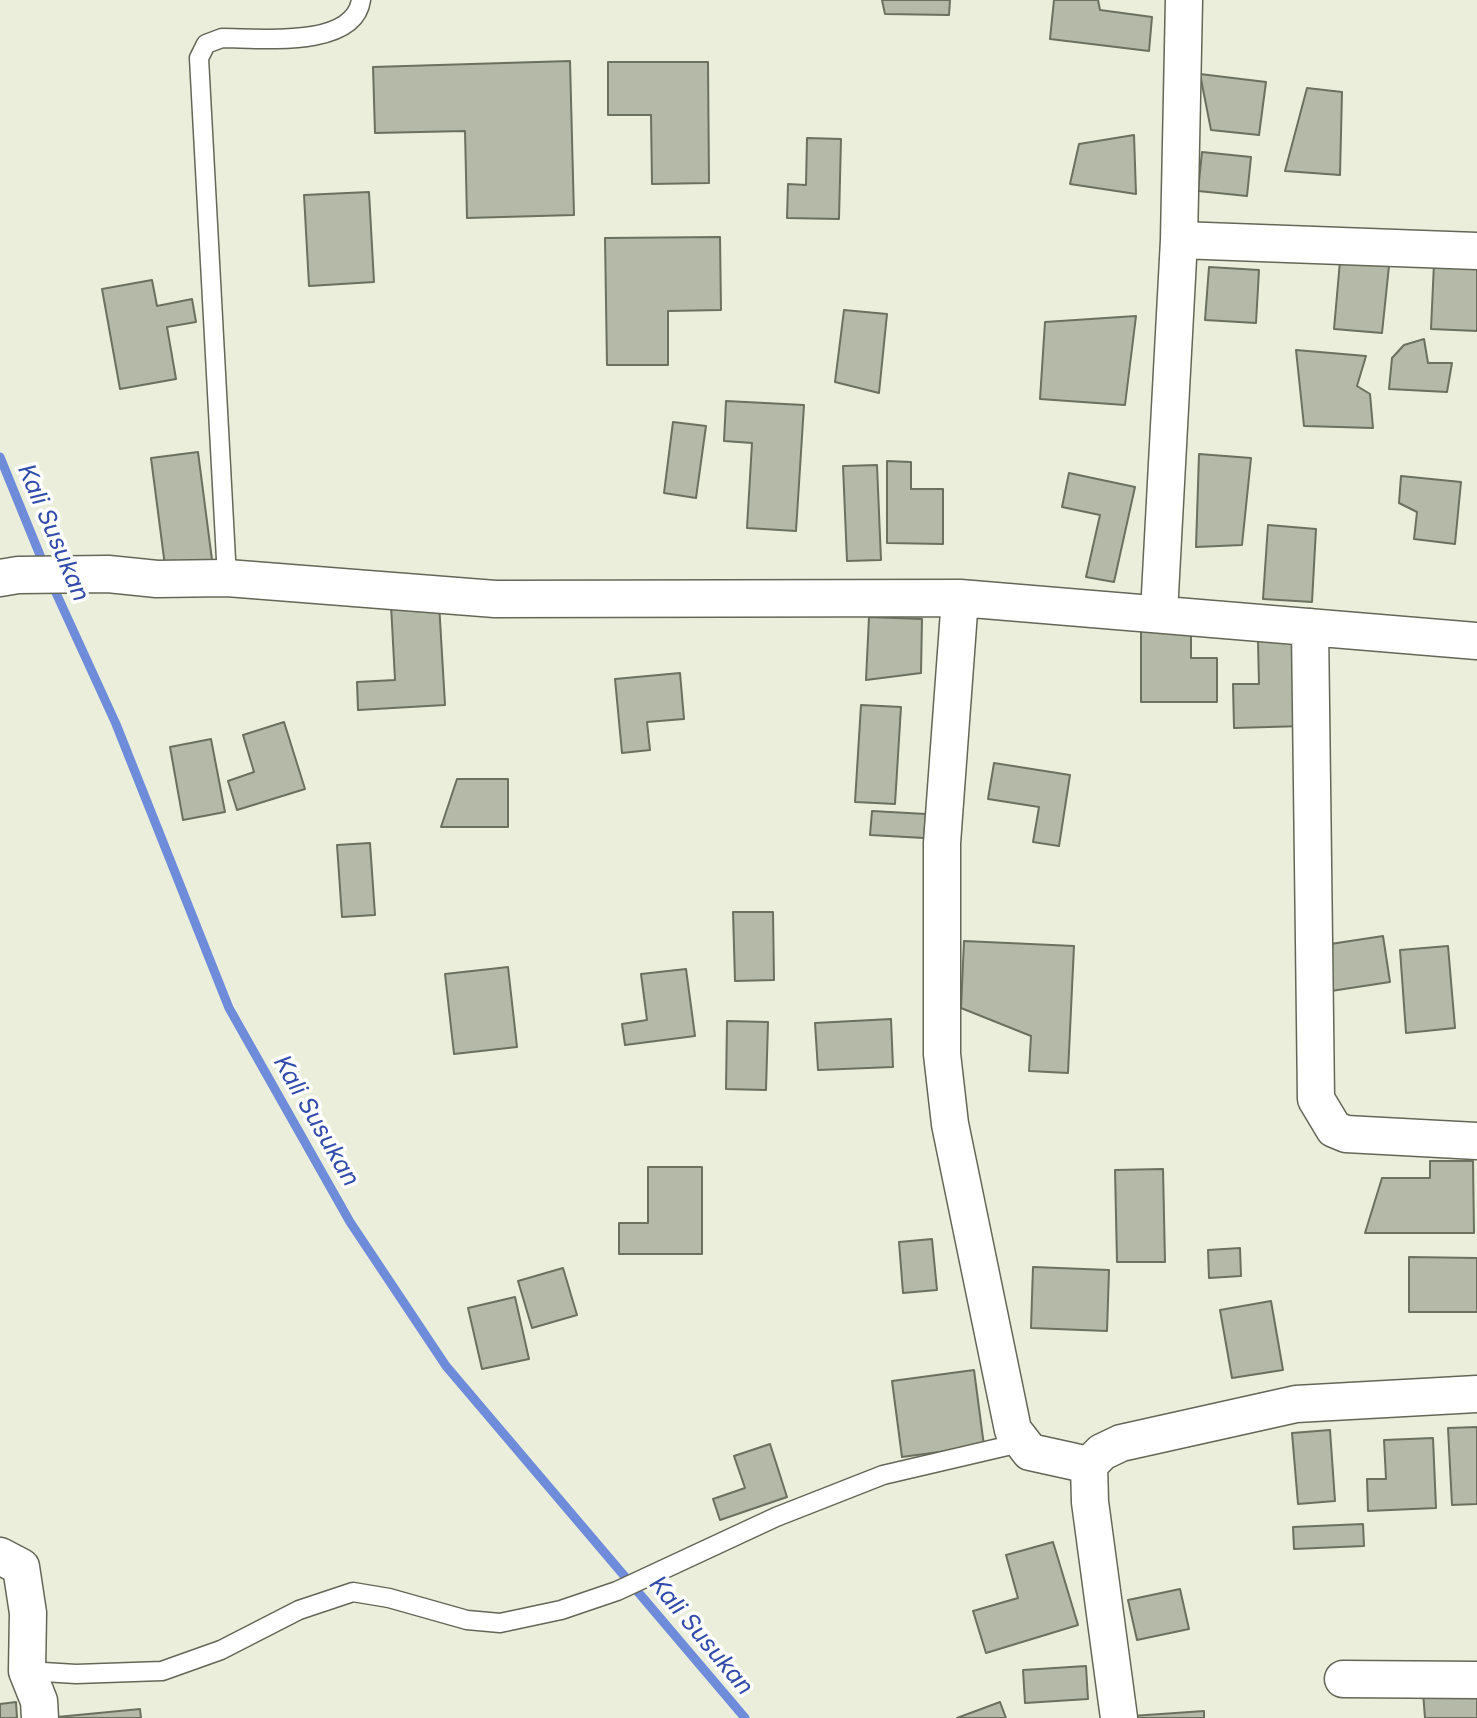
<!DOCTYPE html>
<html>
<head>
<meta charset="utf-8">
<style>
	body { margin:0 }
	canvas { display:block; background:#eaeedb }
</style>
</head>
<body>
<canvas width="1477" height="1718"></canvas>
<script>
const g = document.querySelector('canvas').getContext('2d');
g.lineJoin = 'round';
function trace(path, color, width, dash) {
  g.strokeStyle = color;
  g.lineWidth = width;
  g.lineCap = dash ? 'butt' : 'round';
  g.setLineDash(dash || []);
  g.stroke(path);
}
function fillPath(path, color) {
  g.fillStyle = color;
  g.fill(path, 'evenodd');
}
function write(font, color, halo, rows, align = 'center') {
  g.font = font + ' Inter,sans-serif';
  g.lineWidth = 7;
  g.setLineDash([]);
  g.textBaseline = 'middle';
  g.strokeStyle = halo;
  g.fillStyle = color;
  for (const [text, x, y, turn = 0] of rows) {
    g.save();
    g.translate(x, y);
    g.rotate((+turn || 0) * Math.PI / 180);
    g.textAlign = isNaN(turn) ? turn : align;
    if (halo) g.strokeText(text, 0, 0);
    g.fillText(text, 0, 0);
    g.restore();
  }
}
trace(new Path2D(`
	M0,457L44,565
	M51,582L116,724L229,1008L350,1222L446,1366L745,1718`), '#6f8cdb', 9);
const building = new Path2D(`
	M882,0H950L949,15L885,14Z
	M1054,0H1098L1100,10L1152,17L1149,51L1050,39Z
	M570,61L574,215L467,218L465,131L375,133L373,67Z
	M608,62H708L709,183L652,184L651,115H608Z
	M1200,74L1266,82L1259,135L1211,130Z
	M1307,88L1342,92L1340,175L1285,171Z
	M1134,135L1136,194L1070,184L1079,144Z
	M807,138L841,139L839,219L787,218L788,184L806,185Z
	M1202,152L1251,157L1247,196L1198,191Z
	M369,192L374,282L309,286L304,195Z
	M720,237L721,310L668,311V365H607L605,238Z
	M1340,261L1389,266L1382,333L1334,329Z
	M1434,263L1477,264V331L1431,329Z
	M1209,267L1259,270L1256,323L1205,320Z
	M152,280L157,306L192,299L196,322L167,327L176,379L120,389L102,289Z
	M844,310L887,314L879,393L835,382Z
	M1136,316L1125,405L1040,399L1045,322Z
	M1424,339L1428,363H1452L1447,392L1389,389L1392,358L1404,345Z
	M1296,350L1366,356L1357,386L1370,394L1373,428L1304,426Z
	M726,401L804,405L796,531L747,528L752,443L724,441Z
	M673,422L706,426L696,498L664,493Z
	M198,452L212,560L165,566L151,458Z
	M1199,454L1251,458L1242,545L1196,547Z
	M887,461L911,462V489H943V544L887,543Z
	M877,465L881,560L847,561L843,466Z
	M1069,473L1135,487L1114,582L1086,577L1100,515L1062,507Z
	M1401,476L1461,482L1455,544L1414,539L1417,512L1399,503Z
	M1268,525L1316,529L1312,602L1263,599Z
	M439,603L445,705L358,710L357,682L395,680L391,605Z
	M869,617L922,619L921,673L866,680Z
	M1141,627H1191V658H1217V702H1141Z
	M1302,640L1304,726L1234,728L1233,684H1259L1258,641Z
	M680,673L684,719L647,722L650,750L622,753L615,679Z
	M861,705L901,707L895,804L855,802Z
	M284,722L305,789L237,810L228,781L254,772L243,735Z
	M211,739L225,812L183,820L170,747Z
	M994,763L1070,775L1059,846L1033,842L1039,807L988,799Z
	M457,779H508V827H441Z
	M872,811L926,814L924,838L870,835Z
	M370,843L375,915L342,917L337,845Z
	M733,912H773L774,980L735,981Z
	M1383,936L1390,982L1331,991L1324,945Z
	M964,941L1074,946L1068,1073L1029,1071L1031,1036L961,1008Z
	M1448,946L1455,1028L1406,1033L1400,950Z
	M508,967L517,1047L454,1054L445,974Z
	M686,969L695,1036L625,1045L622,1024L647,1020L641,974Z
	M891,1019L893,1067L818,1070L815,1023Z
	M727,1021L768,1022L766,1090L726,1089Z
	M1430,1161H1473L1474,1233H1365L1382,1178H1430Z
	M648,1167H702V1254H619V1223H648Z
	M1163,1169L1165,1262H1117L1115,1170Z
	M932,1239L937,1290L903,1293L899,1242Z
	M1240,1248L1241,1276L1209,1278L1208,1250Z
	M1409,1257L1477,1258V1312H1409Z
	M1033,1267L1109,1270L1107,1331L1031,1328Z
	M563,1268L577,1315L532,1328L518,1281Z
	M515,1297L529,1359L482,1369L468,1308Z
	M1271,1301L1283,1370L1232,1378L1220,1310Z
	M974,1370L984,1446L902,1457L892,1381Z
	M1477,1427V1504L1452,1505L1448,1428Z
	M1330,1430L1335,1501L1298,1504L1292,1433Z
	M1433,1438L1436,1508L1368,1511L1367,1479H1386L1384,1440Z
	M770,1444L787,1497L720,1520L713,1499L745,1488L734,1456Z
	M1363,1524L1364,1546L1294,1549L1293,1527Z
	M1053,1542L1078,1625L986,1653L973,1611L1018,1598L1006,1555Z
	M1180,1589L1189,1629L1137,1640L1128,1600Z
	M1086,1666L1088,1699L1025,1703L1023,1670Z
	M1477,1688V1718H1425L1423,1692Z
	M16,1702L17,1718H0V1704Z
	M1000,1702L1006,1718H957Z
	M140,1709L141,1718H57V1717Z
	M1204,1711V1718H1133L1132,1716Z`);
fillPath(building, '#b5b9a7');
trace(building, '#6c705f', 2);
const lane = new Path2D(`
	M227,578L199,58L206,44L222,38C259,38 354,49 361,0
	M27,1671L76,1674L162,1671L221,1650L299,1610L353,1592L389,1598L467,1620L500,1623L561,1610L617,1591L776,1517L883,1475L1020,1443`);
const street = new Path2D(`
	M1179,240L1477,251
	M0,578L18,575L108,574L157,579L227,578L495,599L960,598L1477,641
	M960,598L942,843V1054L950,1124L1013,1430L1030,1452L1089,1465
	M1159,613L1179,240L1184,0
	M1310,627L1316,1099L1334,1129L1346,1134L1477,1141
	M0,1556L21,1567L28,1613L27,1671L39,1701L40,1718
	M1343,1679L1477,1680
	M1119,1718L1090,1502L1089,1465L1102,1452L1121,1443L1296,1404L1477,1394`);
trace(lane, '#646757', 21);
trace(street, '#646757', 39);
trace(lane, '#fff', 18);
trace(street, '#fff', 36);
write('italic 24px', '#314ba9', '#fff', [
	["Kali Susukan",53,533,67],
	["Kali Susukan",316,1121,60],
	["Kali Susukan",701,1636,50]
]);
</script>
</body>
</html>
